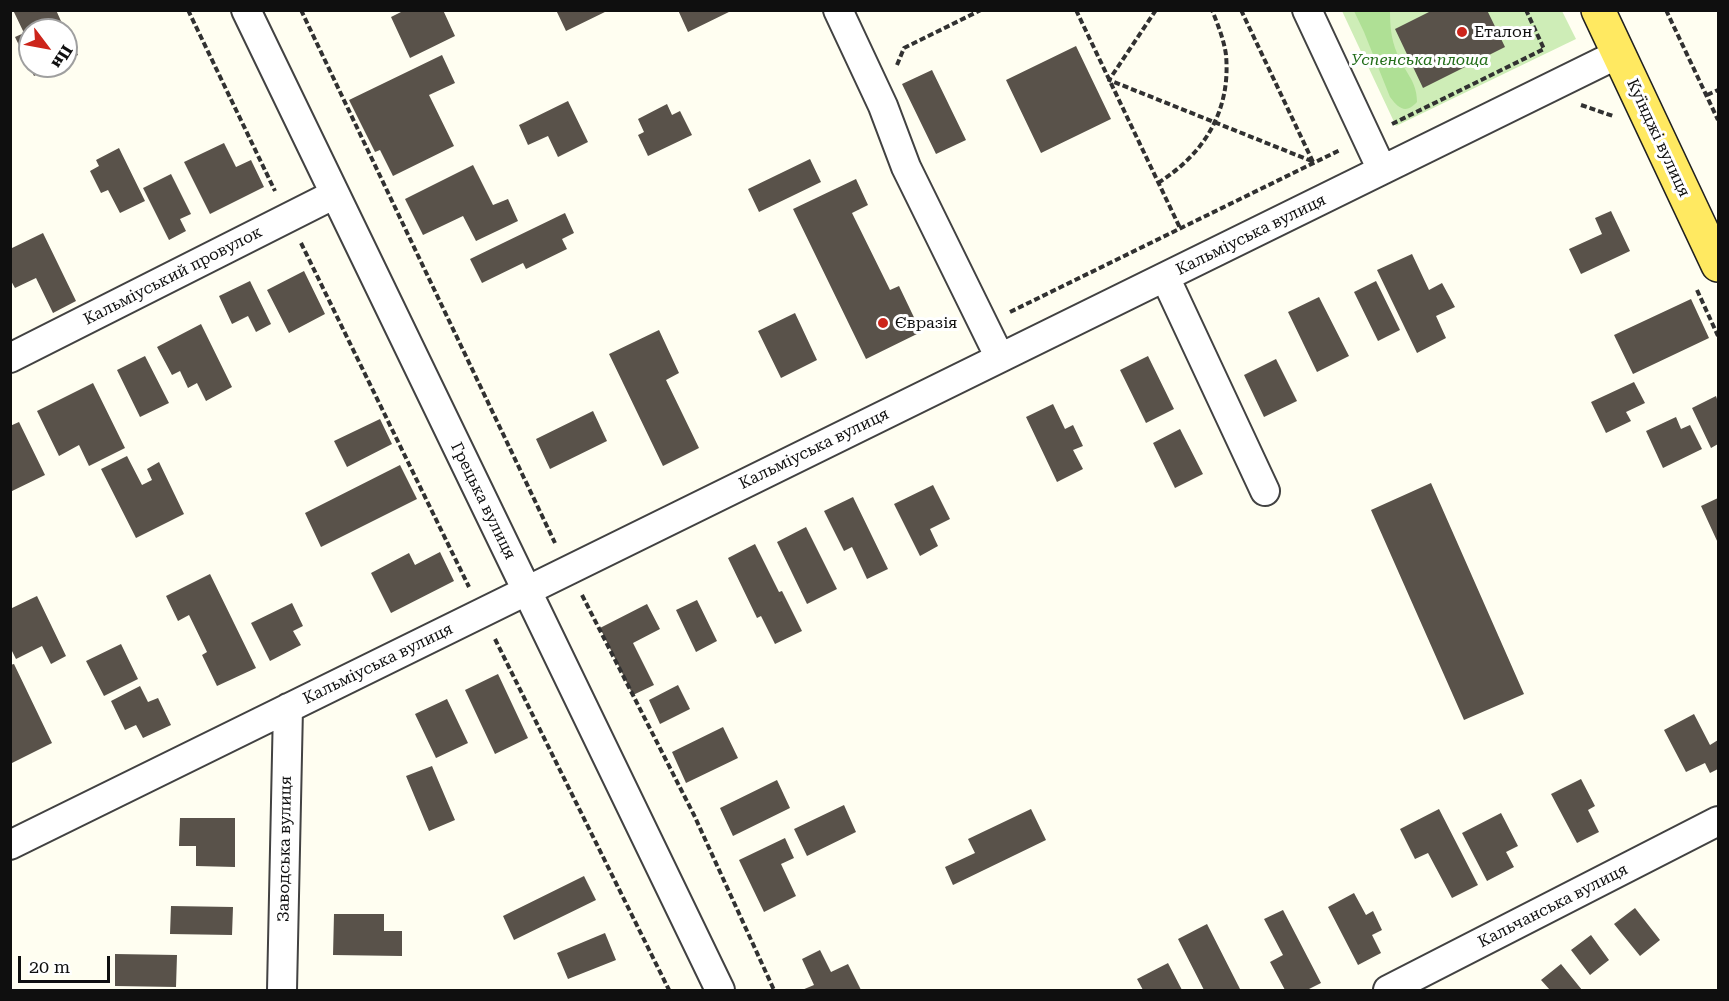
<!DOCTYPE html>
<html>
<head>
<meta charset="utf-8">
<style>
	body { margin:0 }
	#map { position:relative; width:1729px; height:1001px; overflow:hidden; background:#fffef1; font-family:"Roboto Serif",serif }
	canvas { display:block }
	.frame { position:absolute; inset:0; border:12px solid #0f0f0f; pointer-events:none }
	.north { position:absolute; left:18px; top:18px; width:60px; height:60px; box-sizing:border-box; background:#fff; border:2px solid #9f9f9f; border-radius:50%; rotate:122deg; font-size:16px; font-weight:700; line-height:24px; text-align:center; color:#0f0f0f }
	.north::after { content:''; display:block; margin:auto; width:21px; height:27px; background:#cc251b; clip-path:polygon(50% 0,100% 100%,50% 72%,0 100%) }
	.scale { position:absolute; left:18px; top:956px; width:92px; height:27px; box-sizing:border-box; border:3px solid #0f0f0f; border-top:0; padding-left:8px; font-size:18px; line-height:21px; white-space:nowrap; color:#0f0f0f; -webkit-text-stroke:4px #fff; paint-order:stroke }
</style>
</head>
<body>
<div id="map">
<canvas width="1729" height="1001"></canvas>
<div class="frame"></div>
<div class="north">Пн</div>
<div class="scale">20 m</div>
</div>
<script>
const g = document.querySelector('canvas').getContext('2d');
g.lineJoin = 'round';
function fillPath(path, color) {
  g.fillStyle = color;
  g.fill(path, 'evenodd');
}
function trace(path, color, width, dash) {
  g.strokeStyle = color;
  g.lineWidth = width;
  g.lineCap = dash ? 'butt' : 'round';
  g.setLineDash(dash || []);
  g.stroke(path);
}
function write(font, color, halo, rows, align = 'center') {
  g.font = font + ' "Roboto Serif",serif';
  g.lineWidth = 6;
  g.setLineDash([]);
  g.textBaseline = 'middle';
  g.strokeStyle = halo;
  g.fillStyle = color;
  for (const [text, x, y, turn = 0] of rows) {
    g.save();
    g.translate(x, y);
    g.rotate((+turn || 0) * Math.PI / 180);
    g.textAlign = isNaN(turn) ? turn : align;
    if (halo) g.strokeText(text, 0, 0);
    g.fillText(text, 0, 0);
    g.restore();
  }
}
fillPath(new Path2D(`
	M1342,11H1562L1576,39L1396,126Z`), '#ceedb7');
fillPath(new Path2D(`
	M1354,11H1390C1390,25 1391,39 1397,53C1404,72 1417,80 1417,102C1406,114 1399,109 1390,97L1364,32Z`), '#afe095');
fillPath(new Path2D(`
	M13,10H56L65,30H30V66H55L34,76L15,37L24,33Z
	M405,10H443L455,36L410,58L391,17Z
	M556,10H609L566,31Z
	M678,10H733L688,32Z
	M1433,10H1487L1505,47L1423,88L1395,29Z
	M66,32L78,55L66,61Z
	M1076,46L1111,119L1041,153L1006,80Z
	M442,55L455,83L429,95L454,146L393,176L380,150L375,152L349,100Z
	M932,70L966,140L936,154L902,84Z
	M568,101L588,142L558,157L548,136L528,145L519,125Z
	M667,104L672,115L680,111L692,135L648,156L638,135L644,132L638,119Z
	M224,143L236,167L251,160L264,187L210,214L184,162Z
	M119,148L145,201L120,213L108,190L101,193L90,171L99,166L96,160Z
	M810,159L821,182L759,212L748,189Z
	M473,165L493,205L508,199L518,221L476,241L463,216L423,235L405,199Z
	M171,174L191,214L180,219L186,231L169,240L143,188Z
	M856,179L868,205L852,213L890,290L899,286L921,332L866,359L793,209Z
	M1611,211L1630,251L1581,274L1569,249L1602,234L1595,218Z
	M565,213L574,233L562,239L567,249L526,269L523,263L482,283L470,259Z
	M43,233L76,301L53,313L36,278L15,288L10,279V249Z
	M1412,254L1429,290L1442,283L1455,307L1436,316L1446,338L1417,353L1377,270Z
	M304,271L325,314L289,333L267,290Z
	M250,281L271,324L256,332L248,316L232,324L219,296Z
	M1376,281L1400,330L1378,341L1354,292Z
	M1319,297L1349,356L1317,372L1288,312Z
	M1691,299L1709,338L1633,374L1614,335Z
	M795,313L817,360L781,378L758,331Z
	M201,324L232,387L206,401L197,383L188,388L180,371L172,375L157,347Z
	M659,330L679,373L666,380L699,448L663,466L609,354Z
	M145,356L169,403L140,417L117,370Z
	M1148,356L1174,409L1146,423L1120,370Z
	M1276,359L1297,401L1264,417L1244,375Z
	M1634,382L1645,403L1626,412L1631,421L1606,433L1591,402Z
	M93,383L125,448L89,466L79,445L59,456L37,411Z
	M1716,396L1718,402V444L1711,448L1692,408Z
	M1053,404L1065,429L1073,425L1083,446L1073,450L1083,469L1057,482L1026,417Z
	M593,411L607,441L550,469L536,439Z
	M1676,417L1681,429L1690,425L1702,449L1663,468L1646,431Z
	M380,419L392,444L347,467L334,441Z
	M19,422L45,475L10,492V426Z
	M1180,429L1203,474L1175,488L1153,443Z
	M127,456L142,485L152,480L147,469L159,462L184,514L136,538L101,469Z
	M400,465L417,499L321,547L305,513Z
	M1431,483L1524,694L1464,720L1371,510Z
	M933,485L950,519L930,529L938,546L920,556L894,504Z
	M853,497L888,569L867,579L852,547L844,551L824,511Z
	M1718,498V543L1701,506Z
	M806,527L837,589L807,604L777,542Z
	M755,544L779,592L782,591L802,631L775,644L761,616L757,618L728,558Z
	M440,552L454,581L391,613L371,573L409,553L415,565Z
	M210,574L256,668L217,686L202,655L207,652L189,615L178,621L166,596Z
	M37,596L66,656L51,664L42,646L16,659L10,647V609Z
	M697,600L717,641L696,652L676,610Z
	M292,603L303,626L293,631L301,645L270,661L251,623Z
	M647,604L660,629L633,643L654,685L633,695L600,628Z
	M121,644L138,679L104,696L86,661Z
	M14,664L52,743L10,764V665Z
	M498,674L528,738L495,754L465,690Z
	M678,685L690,709L660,724L649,700Z
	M140,686L148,702L158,698L171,725L143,738L136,725L125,730L111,701Z
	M447,699L468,743L436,758L415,714Z
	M1694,714L1710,745L1718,740V769L1710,773L1705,763L1686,772L1664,730Z
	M723,727L738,758L686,783L672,752Z
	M432,766L455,820L429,831L406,776Z
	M1581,779L1595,806L1588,810L1599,832L1577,843L1551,794Z
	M777,780L790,808L733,836L720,808Z
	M844,805L856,832L807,856L794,829Z
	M1031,809L1046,840L953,885L945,867L975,853L968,839Z
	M1439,809L1478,885L1452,898L1428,853L1415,859L1400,829Z
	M1501,813L1518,846L1506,852L1514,867L1487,881L1462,833Z
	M180,818H235V867L196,866V846H179Z
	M785,838L794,858L781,864L796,896L764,912L739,860Z
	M584,876L596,900L514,940L503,916Z
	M1354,893L1366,915L1373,911L1382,930L1372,935L1381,953L1358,965L1328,907Z
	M171,906L233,907L232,935L170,934Z
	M1635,908L1660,940L1640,956L1614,924Z
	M1283,910L1321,983L1307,990H1285L1270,962L1283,955L1264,919Z
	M334,914H384V931H402V956L333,955Z
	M1207,924L1240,989L1238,990H1204L1178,939Z
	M605,933L616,960L568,979L557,953Z
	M1591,935L1609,960L1590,975L1571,950Z
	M820,950L831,972L848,964L861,990H802L814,985L802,959Z
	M115,954L177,955L176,987L115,986Z
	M1168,963L1182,990H1143L1137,979Z
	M1561,964L1582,990H1550L1541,980Z`), '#59524a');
const minor = new Path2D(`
	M246,10L720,990
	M838,10L883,106L906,167L1000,358
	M1307,10L1382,170
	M1165,277L1265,491
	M10,358L335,194
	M10,845L1618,54
	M282,990L288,708
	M1388,990L1718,821`);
const major = new Path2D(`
	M1598,10L1718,265`);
trace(minor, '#424242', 32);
trace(major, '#202020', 36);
trace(new Path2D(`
	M188,10L275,191
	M301,10L555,543
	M1076,10L1180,228
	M1156,10L1109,80L1314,162
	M1241,10L1313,162
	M1666,10L1718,120
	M897,65L904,48L981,10
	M1707,95L1718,90
	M1581,105L1613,116
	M1392,124L1544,49L1526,10
	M1158,183C1204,154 1231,111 1226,55C1224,40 1218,25 1212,10
	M301,243L469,587
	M1697,290L1718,336
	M1010,312L1340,150
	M582,595L694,815L774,990
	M495,639L669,990`), '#313131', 4, [6, 3]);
trace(minor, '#fff', 28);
trace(major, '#ffe961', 33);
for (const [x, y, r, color] of [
	[1462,32,6,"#cc251b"],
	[883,323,6,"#cc251b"]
]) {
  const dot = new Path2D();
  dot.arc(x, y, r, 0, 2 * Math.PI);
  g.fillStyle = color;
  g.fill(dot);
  trace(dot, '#fff', 2);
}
write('16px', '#0f0f0f', '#fff', [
	["Еталон",1474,32],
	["Євразія",895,323]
], 'left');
write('italic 16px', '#226d19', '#fff', [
	["Успенська площа",1420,60]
]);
write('16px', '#0f0f0f', '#fff', [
	["Куїнджі вулиця",1658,138,65],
	["Кальміуська вулиця",1251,235,-26],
	["Кальміуський провулок",173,276,-27],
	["Кальміуська вулиця",814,449,-26],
	["Грецька вулиця",483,501,64],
	["Кальміуська вулиця",378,664,-26],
	["Заводська вулиця",285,849,-89],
	["Кальчанська вулиця",1553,906,-27]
]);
</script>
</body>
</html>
